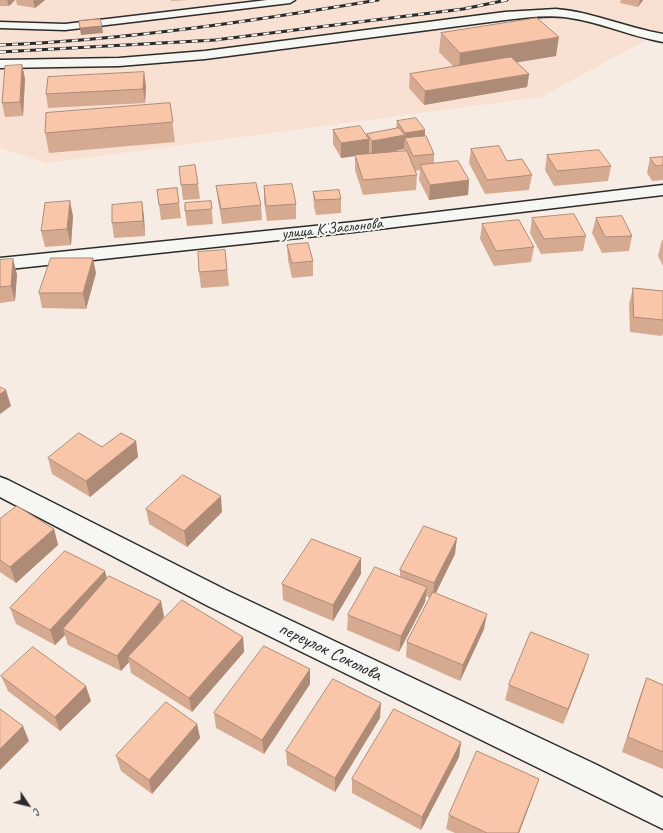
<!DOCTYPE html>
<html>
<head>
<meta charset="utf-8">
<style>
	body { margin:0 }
	#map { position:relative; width:663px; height:833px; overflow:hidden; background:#f7ece3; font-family:Caveat,sans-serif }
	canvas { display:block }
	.north { position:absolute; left:8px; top:785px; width:40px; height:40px; -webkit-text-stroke:3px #f6f6f2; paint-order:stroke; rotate:125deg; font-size:11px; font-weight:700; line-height:16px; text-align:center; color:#2b2b2b }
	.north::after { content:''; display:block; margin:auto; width:14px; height:18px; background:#2b2b2b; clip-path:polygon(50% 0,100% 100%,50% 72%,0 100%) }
</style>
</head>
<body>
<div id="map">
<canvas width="663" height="833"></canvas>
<div class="north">С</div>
</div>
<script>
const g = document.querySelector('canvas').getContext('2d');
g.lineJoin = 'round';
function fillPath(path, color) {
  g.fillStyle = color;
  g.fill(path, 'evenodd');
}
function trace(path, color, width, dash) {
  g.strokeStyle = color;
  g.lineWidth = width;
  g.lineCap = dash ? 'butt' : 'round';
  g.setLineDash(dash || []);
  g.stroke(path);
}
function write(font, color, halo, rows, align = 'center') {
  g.font = font + ' Caveat,sans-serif';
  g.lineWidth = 4;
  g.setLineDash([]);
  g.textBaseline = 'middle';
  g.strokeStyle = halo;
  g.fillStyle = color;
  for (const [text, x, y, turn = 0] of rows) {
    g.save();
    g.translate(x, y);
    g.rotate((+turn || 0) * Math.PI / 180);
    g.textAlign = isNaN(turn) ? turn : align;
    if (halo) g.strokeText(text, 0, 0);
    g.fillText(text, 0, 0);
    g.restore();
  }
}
fillPath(new Path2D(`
	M0,0H663V31L541,97L47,163L0,148Z`), '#f8e1d2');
const lane = new Path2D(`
	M267,0H295L290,3L65,30L0,28V22L65,24Z`);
const street = new Path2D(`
	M556,9C593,12 627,28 663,34V42C629,36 598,21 564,17C544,15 524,18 505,20L205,59L119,66L0,68V60L119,58L205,51L505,12Z
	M0,477L8,480L226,590L595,764L663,798V829L208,606L0,497Z`);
const secondary = new Path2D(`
	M663,185V195L354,232L0,270V258L354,222Z`);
trace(lane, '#2b2b2b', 3);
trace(street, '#2b2b2b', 3);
trace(secondary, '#2b2b2b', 3);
fillPath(lane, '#f6f6f2');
fillPath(street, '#f6f6f2');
fillPath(secondary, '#f6f6f2');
const rail = new Path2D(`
	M0,45C127,40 253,21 378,0
	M0,52L215,40L463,9L507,0`);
trace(rail, '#2b2b2b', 3);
trace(rail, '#f6f6f2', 2, [6]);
fillPath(new Path2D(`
	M0,0H15L9,6H0Z
	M16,0H45L35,8L17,5Z
	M171,0H188L171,1Z
	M621,0H643L638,7L620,3Z
	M441,33L556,56L516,62L529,74L527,87L424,105L409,88L410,74L454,67L439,52Z
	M22,65L25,79L23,116L5,117L2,103Z
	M146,86L145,103L48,108L46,94Z
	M170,103L175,142L49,153L45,133Z
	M397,121L425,130V136L434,154V164L469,180L468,195L429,200L419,180L420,170L415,171L417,175L416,190L363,195L355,170V156L341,158L333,144V130L367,135V134L396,129ZM404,149V151L389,152Z
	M471,149L507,161L532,175L529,190L485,194L469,163Z
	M547,155L611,166L608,181L554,186L545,170Z
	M663,157V180L652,181L647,173L650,158Z
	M179,167L198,184L200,199L183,200Z
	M216,186L261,205L262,220L222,224L218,201Z
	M264,186L296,204V219L267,221L264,201Z
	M177,188L181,218L161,220L157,190Z
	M313,192L341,199V213L316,215L314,207Z
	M211,201L213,224L187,226L185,211Z
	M142,202L144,217L145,236L114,238L112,223Z
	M73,216L71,245L45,247L41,231Z
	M532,218L586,236L583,251L541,254L530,233Z
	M596,218L632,236L629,251L602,253L592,233Z
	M482,224L534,247L531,262L494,266L480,239Z
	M662,240H663V266L658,256Z
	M287,245L313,261V276L292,278L288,260Z
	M225,250L229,286L201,288L199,272Z
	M0,260L17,274L15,301L0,303Z
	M96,273L86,309L42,308L39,293Z
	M633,288L663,291V333L662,336L630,332L629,304Z
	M136,441L138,457L90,497L52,474L48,458Z
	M146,509L222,512L187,547L149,524Z
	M0,519L54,529L58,545L16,583L0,572Z
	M455,554L435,593L484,629L460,681L406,657L407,642L430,598L426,596L425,602L399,652L347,630L348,615L400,576V570Z
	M361,574L333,621L283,600L282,584Z
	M107,579L161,601L164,617L151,633L243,637L244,652L192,712L131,673L129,662L121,671L68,645L65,635L55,645L16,624L10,608Z
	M310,669V684L264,754L216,728L214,713Z
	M584,670L563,724L505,700L509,685Z
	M1,676L91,701L60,731L8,691Z
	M647,678L663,685V769L622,752L641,693Z
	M380,718L335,792L287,765L286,751Z
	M197,724L200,738L152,794L121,771L116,756Z
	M461,742L459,757L421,830L352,793V779Z
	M539,779L534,793L519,833H455L446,829L449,815Z`), '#d6aa91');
fillPath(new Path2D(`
	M7,0H15L9,6Z
	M35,0H45L35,8L33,1Z
	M640,0H643L638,7Z
	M102,26L103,33L81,35L80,28Z
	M559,37L556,56L459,72L460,53Z
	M22,65L25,79L23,116L20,102Z
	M144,72L146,86L145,103L143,89Z
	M529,74L527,87L424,105L425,91Z
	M425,130L424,144L405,139V133Z
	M405,135L404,149L372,156V141Z
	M369,139V154L341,158V143Z
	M469,180L468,195L429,200L430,185Z
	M70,201L73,216L71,245L67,229Z
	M142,202L144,217L145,236L143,221Z
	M93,258L96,273L86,309L83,293Z
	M13,259L17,274L15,301L11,286Z
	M6,390L11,406L0,414V394Z
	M136,441L138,457L90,497L86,481Z
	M221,496L222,512L187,547L184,531Z
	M54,529L58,545L16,583L10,567Z
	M457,538L455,554L433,599L434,583Z
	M361,558V574L333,621V605Z
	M105,571L109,586L63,629L65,635L55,645L50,630Z
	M427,587L425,602L399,652L401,636Z
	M161,601L164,617L130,659L128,657L129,662L121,671L117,656Z
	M487,614L484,629L460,681L463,665Z
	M243,637L244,652L192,712L189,698Z
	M589,655L584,670L563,724L568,709Z
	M310,669V684L264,754L262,740Z
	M86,686L91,701L60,731L55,717Z
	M381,703L380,718L335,792V778Z
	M197,724L200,738L152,794L149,780Z
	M23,726L29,741L0,770V749Z
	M461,742L459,757L421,830L422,817Z
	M539,779L534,793L519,833H518Z`), '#ae8b76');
const building = new Path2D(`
	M537,18L559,37L460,53L441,33Z
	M100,19L102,26L80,28L79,21Z
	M511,57L529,74L425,91L410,74Z
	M22,65L20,102L2,103L5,66Z
	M144,72L143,89L46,94L48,77Z
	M170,103L173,122L45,133L46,113Z
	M416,118L425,130L405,133L397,121Z
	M360,126L369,139L341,143L333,130Z
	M399,128L405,135L372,141L367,134Z
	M426,136L434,154L413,156L405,138Z
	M499,146L507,161L522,159L532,175L487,180L471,149Z
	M599,150L611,166L557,171L547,155Z
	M407,151L417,175L363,180L355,155Z
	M663,157V165L656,166L650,158Z
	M458,161L469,180L430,185L420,165Z
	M195,165L198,184L181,185L179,167Z
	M256,183L261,205L221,209L216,186Z
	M292,184L296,204L266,206L264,186Z
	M177,188L179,203L159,205L157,190Z
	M339,190L341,199L315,200L313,192Z
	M70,201L67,229L41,231L45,203Z
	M211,201L212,209L185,211V203Z
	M142,202L143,221L112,223V205Z
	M574,214L586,236L544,239L532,218Z
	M622,216L632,236L605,237L596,218Z
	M519,220L534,247L496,251L482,224Z
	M308,243L313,261L292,263L287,245Z
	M225,250L227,270L199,272L198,252Z
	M51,258H93L83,293H39Z
	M13,259L11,286L0,287V260Z
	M633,288L663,291V320L634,317Z
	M0,387L6,390L0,394Z
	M79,433L102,447L121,433L136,441L86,481L48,458Z
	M183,475L221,496L184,531L146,509Z
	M17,506L54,529L10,567L0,560V519Z
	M424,526L457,538L434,583L400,570Z
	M312,539L361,558L333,605L282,584Z
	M65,551L105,571L50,630L10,608Z
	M375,567L427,587L401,636L348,615Z
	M109,576L161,601L117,656L63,629Z
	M433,592L487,614L463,665L407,642Z
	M182,600L243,637L189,698L128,657Z
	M531,632L589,655L568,709L509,685Z
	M264,646L310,669L262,740L214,713Z
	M33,647L86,686L55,717L1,676Z
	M647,678L663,685V752L628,737Z
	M333,679L381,703L335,778L286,751Z
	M166,702L197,724L149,780L116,756Z
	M0,709L23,726L0,749Z
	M394,709L461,742L422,817L352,779Z
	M477,751L539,779L518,833H487L449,815Z`);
fillPath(building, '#f9c6a9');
trace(building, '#ae8b76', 1);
write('16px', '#2b2b2b', '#f6f6f2', [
	["улица К.Заслонова",332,229,-6]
]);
write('19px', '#2b2b2b', '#f6f6f2', [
	["переулок Соколова",330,652,26]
]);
</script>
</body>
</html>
